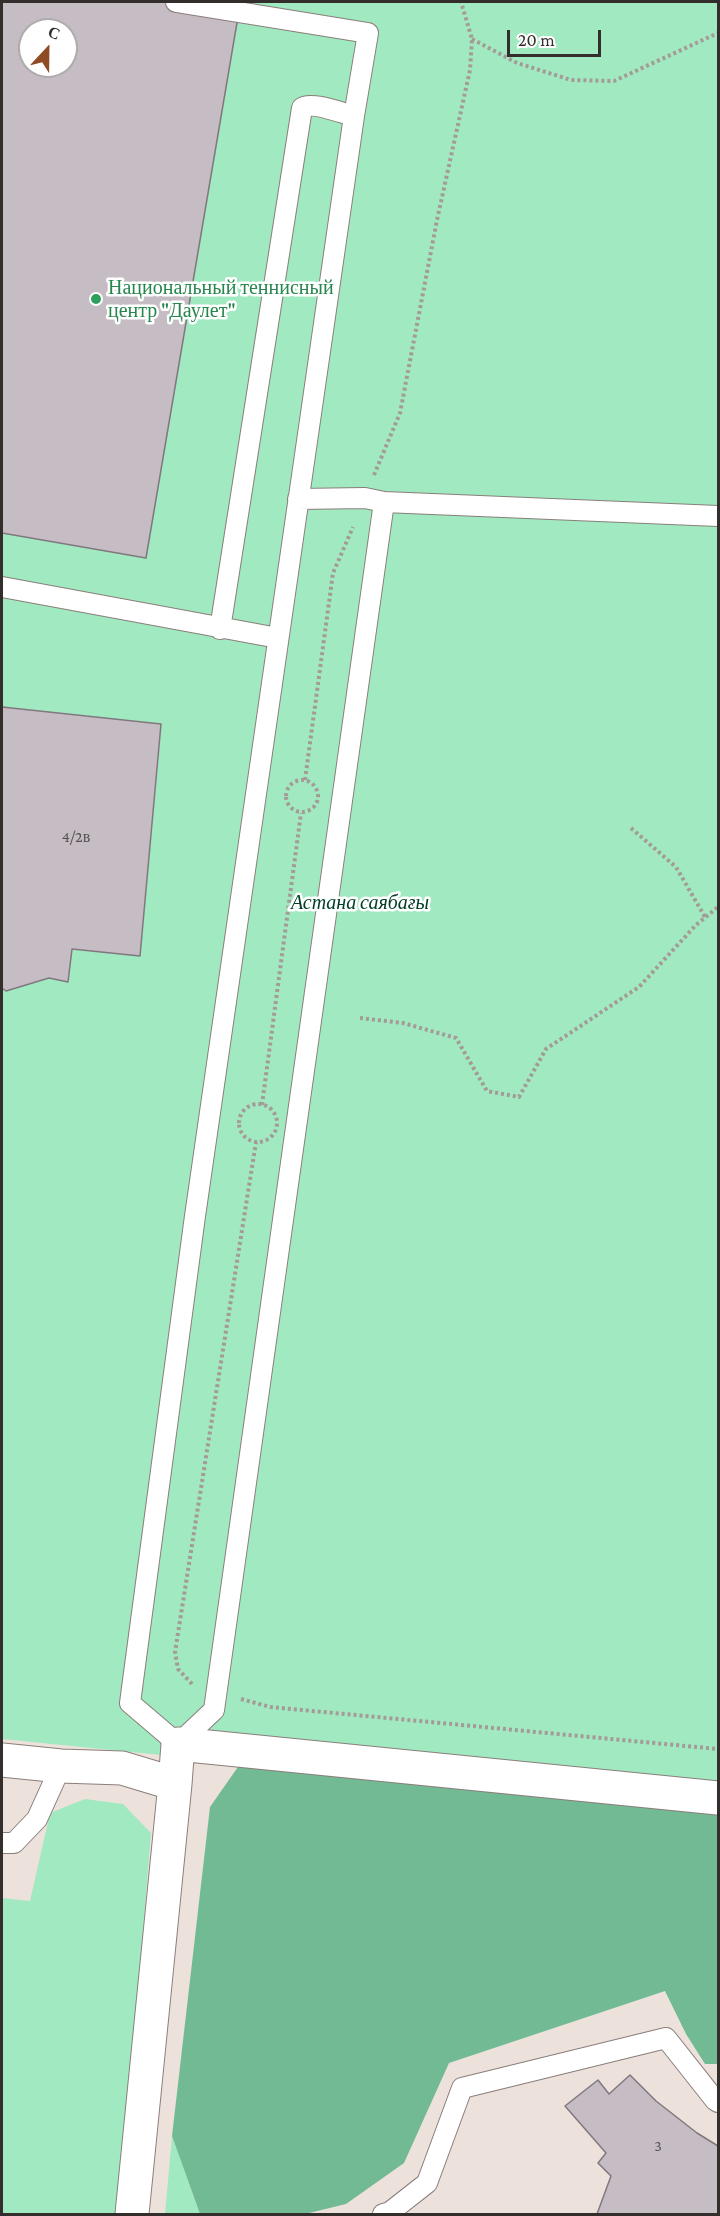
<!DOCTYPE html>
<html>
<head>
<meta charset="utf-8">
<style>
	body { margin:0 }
	#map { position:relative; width:720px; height:2216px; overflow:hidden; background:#ede1dc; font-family:"Crimson Pro",serif }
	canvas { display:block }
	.frame { position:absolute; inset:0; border:3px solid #332e2c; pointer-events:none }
	.north { position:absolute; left:18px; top:18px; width:60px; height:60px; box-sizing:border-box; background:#fff; border:2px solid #adabab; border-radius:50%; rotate:22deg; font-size:16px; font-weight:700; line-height:24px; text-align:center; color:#332e2c }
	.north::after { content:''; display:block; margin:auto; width:21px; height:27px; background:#914b24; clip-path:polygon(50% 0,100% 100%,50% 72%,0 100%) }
	.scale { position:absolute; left:507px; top:30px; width:94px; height:27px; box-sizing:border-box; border:3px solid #332e2c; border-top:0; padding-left:8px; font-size:18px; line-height:21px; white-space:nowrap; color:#332e2c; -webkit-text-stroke:4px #fff; paint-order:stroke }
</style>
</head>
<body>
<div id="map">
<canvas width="720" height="2216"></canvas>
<div class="frame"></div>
<div class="north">С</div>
<div class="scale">20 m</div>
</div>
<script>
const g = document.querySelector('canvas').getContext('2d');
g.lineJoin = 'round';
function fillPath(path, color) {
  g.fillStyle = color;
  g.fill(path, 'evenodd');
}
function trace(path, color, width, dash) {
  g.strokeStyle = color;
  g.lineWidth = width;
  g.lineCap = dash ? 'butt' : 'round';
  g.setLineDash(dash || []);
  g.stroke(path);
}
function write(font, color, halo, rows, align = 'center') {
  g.font = font + ' "Crimson Pro",serif';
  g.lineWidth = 5;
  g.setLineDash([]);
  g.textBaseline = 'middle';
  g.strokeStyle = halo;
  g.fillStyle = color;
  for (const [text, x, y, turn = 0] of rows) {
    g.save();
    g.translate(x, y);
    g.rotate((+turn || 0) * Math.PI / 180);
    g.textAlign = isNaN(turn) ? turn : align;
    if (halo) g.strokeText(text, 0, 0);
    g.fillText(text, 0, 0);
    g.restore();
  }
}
fillPath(new Path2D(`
	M2,2H718V1811L2,1739ZM30,30H66V66H30Z
	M85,1799L123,1804L151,1833L120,2214H2V1898L30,1901L50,1813Z
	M172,2136L200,2214H165Z`), '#a1e9c1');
fillPath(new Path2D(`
	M240,1764L718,1811V2064H705L686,2034L665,1991L449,2063L404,2163L346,2204L305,2214H200L172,2136L210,1807Z`), '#71ba93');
const building = new Path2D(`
	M2,2H219L240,5L146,558L2,533ZM30,30H66V66H30Z
	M2,707L161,724L140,956L72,949L68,982L49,978L6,991L2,988Z
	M630,2075L656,2101L697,2133L718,2146V2214H597L611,2176L598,2163L606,2153L565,2106L598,2080L609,2094Z`);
fillPath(building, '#c6bcc3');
trace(building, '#81787f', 1.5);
const service = new Path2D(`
	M176,2L368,33L354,116L195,1216L130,1703L178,1744L214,1710L384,502
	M298,499L365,498L384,502L718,516
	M2,587L278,638
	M220,629L302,108C311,101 342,113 354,116
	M2,1843H14L37,1819L61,1766
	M383,2214L390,2212L427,2183L462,2088L666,2038L715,2100L718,2102`);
const minor = new Path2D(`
	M2,1760L61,1766L122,1768L175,1784L178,1744L718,1798
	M132,2214L175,1784`);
trace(service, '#8a7e7a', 22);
trace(minor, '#8a7e7a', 35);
trace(new Path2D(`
	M472,39L517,63L571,80L614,81L718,33
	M374,475L400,413L437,220L470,70L472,39L461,2
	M286 796a16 16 0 1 1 32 0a16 16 0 1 1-32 0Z
	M305,780L333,573L353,527
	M631,828L676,867L705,917
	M360,1018L403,1023L456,1038L487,1091L519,1097L546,1049L639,987L696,925L718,907
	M239 1123a19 19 0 1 1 38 0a19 19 0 1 1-38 0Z
	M262,1105L301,813
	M192,1684L178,1669L175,1652L256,1142
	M241,1699L270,1707L718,1749`), '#a49a96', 4, [3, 3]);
trace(service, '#fff', 20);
trace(minor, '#fff', 33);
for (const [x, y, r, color] of [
	[96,299,6,"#2e9e5b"]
]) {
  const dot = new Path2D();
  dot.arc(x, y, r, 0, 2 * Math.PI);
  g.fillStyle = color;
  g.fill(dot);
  trace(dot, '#fff', 2);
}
write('16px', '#585252', null, [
	["4/2в",76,837],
	["3",658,2146]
]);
write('20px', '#27864d', '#fff', [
	["Национальный теннисный",108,288],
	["центр \"Даулет\"",108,311]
], 'left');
write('italic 20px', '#034027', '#fff', [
	["Астана саябағы",360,903]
]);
</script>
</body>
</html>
